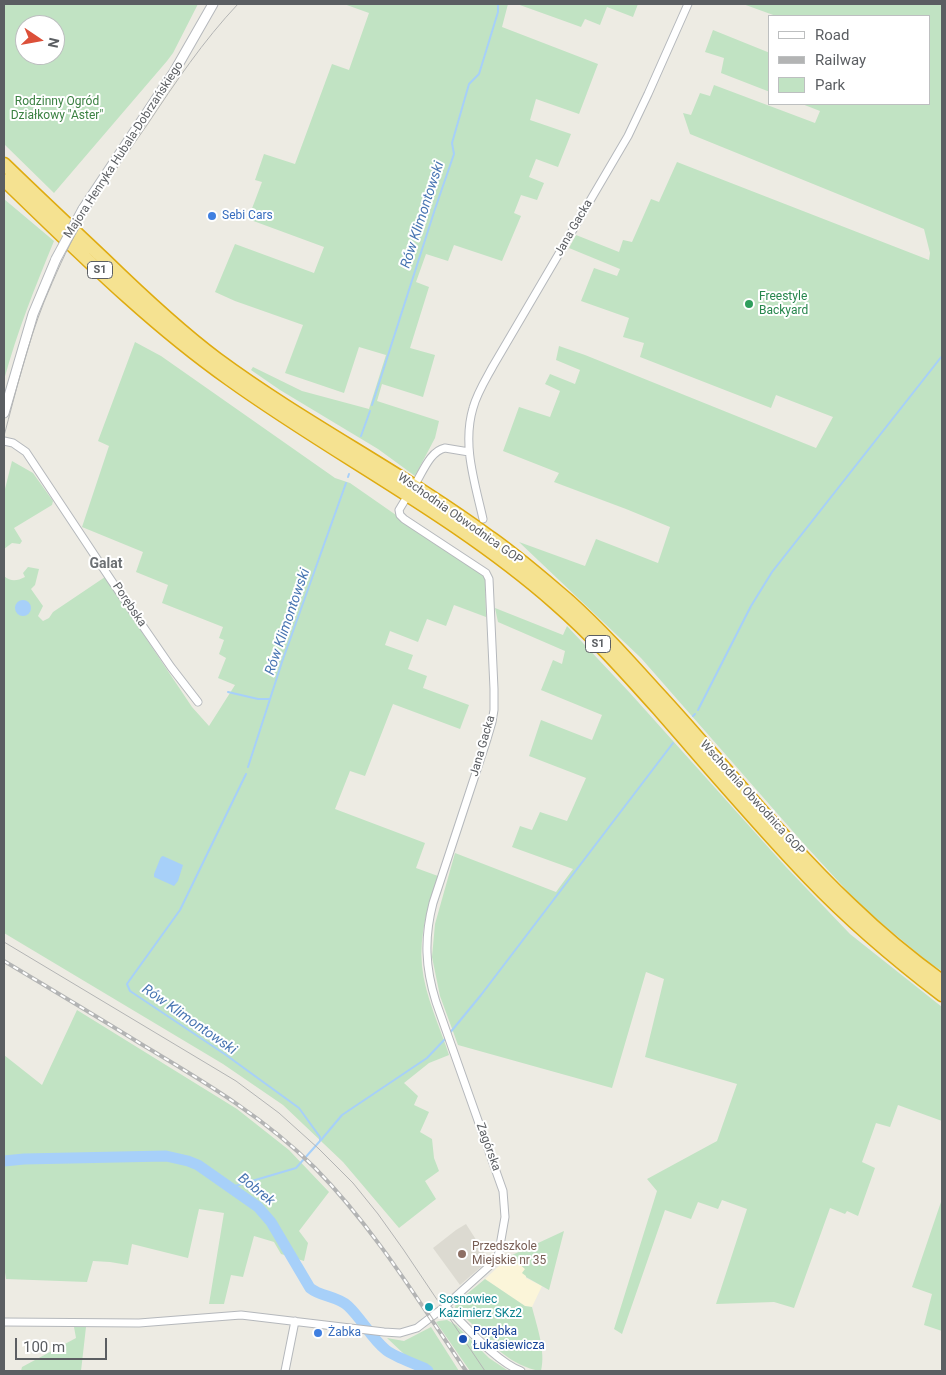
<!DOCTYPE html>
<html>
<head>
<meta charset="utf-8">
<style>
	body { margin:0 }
	#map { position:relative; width:946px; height:1375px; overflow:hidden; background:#edebe3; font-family:Roboto,sans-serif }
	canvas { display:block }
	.frame { position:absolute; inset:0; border:5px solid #5b5e62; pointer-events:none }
	.legend { position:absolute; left:768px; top:15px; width:162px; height:90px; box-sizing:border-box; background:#fff; border:1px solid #bdbfc0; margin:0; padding:6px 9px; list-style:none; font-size:15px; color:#5b5e62 }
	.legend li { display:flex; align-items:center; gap:10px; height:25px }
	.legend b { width:25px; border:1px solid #bdbfc0 }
	.north { position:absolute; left:15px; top:15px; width:50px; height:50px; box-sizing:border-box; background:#fff; border:1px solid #bdbfc0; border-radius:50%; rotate:102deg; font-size:14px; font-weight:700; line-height:20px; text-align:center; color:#5b5e62 }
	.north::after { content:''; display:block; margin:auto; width:18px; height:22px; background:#dc5039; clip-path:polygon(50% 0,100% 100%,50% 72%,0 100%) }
	.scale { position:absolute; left:15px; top:1338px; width:92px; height:22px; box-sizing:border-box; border:2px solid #5b5e62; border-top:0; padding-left:6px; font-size:15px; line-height:18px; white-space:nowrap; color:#5b5e62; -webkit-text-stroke:4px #fff; paint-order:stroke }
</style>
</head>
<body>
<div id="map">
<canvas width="946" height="1375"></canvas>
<div class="frame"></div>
<ul class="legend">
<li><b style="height:6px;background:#fff"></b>Road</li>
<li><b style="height:6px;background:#b3b4b4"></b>Railway</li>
<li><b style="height:14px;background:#c1e3c3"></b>Park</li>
</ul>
<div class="north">N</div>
<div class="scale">100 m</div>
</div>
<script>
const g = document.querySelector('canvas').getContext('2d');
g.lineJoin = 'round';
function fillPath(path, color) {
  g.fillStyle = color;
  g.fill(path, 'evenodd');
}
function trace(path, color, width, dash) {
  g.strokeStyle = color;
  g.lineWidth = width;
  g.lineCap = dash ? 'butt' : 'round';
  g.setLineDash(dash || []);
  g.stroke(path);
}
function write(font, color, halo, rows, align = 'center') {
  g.font = font + ' Roboto,sans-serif';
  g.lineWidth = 4;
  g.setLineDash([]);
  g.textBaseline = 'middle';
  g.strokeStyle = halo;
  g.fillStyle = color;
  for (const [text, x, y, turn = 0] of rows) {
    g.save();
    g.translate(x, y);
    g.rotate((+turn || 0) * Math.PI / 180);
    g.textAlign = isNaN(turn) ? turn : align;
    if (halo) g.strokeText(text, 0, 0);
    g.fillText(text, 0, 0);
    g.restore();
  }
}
fillPath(new Path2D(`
	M510,1256L525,1269L526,1278L542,1286L532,1307L525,1306L485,1279Z`), '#fbf5d9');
fillPath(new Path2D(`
	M466,1224L489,1260L460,1285L433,1248L456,1230Z`), '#dcdad1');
fillPath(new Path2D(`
	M4,4H198L173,53L167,61L54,193L4,144ZM25,25H55V55H25Z
	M344,4H508L502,27L598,64L579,114L536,99L530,120L571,134L558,167L536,159L529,177L544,183L537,200L521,195L514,213L521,216L502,261L454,245L448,261L426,254L416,282L429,287L410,348L435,355L423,397L382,384L377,401L439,421L435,438L415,476L378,449L280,390L251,370L253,367L302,391L369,409L386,355L359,347L344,393L285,373L303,325L235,301L215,292L235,244L314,273L324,247L248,219L262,182L255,180L264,154L295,164L332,64L349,70L369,13Z
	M517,4H638L633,17L607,7L600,25L585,19L581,27Z
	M743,4H942V971L928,962L861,906L804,844L641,658L519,542L585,566L596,539L658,563L670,527L626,509L554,482L559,473L503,451L519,407L550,417L560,391L545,384L550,374L575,384L580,370L556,360L559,346L585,355L816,448L833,417L776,395L771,408L640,357L644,343L623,337L629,318L581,301L594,268L617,276L620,269L569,248L576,235L619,252L623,240L632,242L651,199L659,202L677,162L929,260L930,253L924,229L690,134L683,113L691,115L700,93L710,96L714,85L815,123L820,111L802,104H930V16H776Z
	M713,30L770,53V92L721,73L724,58L705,52Z
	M4,199L54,241C35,287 17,332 4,380Z
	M135,342L161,356L335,478L350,483L485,577L486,617L454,605L446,626L427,619L418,642L390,631L385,645L413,655L408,669L427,676L423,688L469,705L460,729L393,704L365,776L350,771L335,809L425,843L416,868L438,876C428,905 419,935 422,966C425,996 440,1027 449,1055L429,1063L404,1083L418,1096L414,1105L429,1112L420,1132L432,1139L434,1158L439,1171L425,1181L436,1199L399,1228L343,1162L283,1105L223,1064L4,933V576C11,582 17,581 25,577L23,573L28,567L39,569L35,585L31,589L43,606L38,616L43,621L49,618L53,612L105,577L192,707L209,726L235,685L218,678L226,658L219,654L224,640L219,638L223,627L162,603L168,585L136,572L143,552L82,527L109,446L98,441Z
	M12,461L33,473L53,501L52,505L14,528L22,541L20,544L12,543L4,549V493Z
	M495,608L563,635L567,626L630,693L786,867L850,934L942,1007V1121L898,1105L890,1127L876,1123L862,1162L875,1168L858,1216L847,1211L845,1214L830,1208L794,1308L774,1302L716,1304L747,1209L722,1200L718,1209L698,1202L691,1219L665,1210L622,1334L614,1329L657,1191L647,1179L717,1141L737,1084L645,1057L664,979L646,972L612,1088L458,1045L440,996L432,957L435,924L455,853L556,892L573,869L512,847L520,826L532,830L540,812L567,821L586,778L529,756L541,720L592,740L602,715L541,690L553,660L562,664L565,651L498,622Z
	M77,1010L237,1109L289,1150L329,1192L299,1231L308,1243L304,1261L281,1254L274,1242L254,1236L243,1277L231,1275L224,1304H209L224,1213L199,1209L188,1258L132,1244L128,1265L110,1262L93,1261L87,1282L6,1279L4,1266V1055L42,1085Z
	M942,1199V1331L924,1325L932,1294L912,1287Z
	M564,1231L549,1290L526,1277V1276L522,1273L525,1269L510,1256Z
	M485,1279L525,1306L532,1307C537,1327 546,1351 541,1371C510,1366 493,1345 472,1324C466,1318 460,1314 455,1308L456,1303Z
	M447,1320L456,1325L489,1358L507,1370V1371H470L436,1322L439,1321Z
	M74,1327H86L81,1371H21L22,1367L76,1338Z
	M431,1327L459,1371H422L387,1338L404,1341Z`), '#c1e3c3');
fillPath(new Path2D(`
	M15 608a8 8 0 1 1 16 0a8 8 0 1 1-16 0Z
	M163,856L183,865L178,881L174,886L154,877V874L160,859L161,857Z`), '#a7d0f9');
trace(new Path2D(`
	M372,405L435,209L454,154L452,143L469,84L479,74L498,12V4
	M361,436L370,411
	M348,477L349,474
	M228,692L258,699H270
	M698,710L751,606L772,572L942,356
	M693,716L695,714
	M248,767L282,662L346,483
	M449,1034L481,995L673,743
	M321,1140L342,1115L427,1058L446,1038
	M232,1189L235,1186L296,1168L320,1141V1137L299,1108L226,1055L130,991L127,984L129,981L180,910L246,774`), '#a7d0f9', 2);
trace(new Path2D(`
	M4,1161L24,1159L166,1156L188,1161L198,1165L258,1207L271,1222L310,1288C321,1297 337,1296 348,1306C362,1319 371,1338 386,1350C395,1357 413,1363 424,1368L428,1371`), '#a7d0f9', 11);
const minor = new Path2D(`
	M4,441L13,443L26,452L111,580L171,667L198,702
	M417,481C424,469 431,451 445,448L469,452
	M483,519C475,483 462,445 473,408C477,393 486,379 493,366L628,136L648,94L688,4
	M445,1306C465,1325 496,1362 521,1371
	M4,1322L139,1323L241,1315L384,1332L400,1333L417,1328L443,1308L496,1260L498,1257L505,1217L503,1191L436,1002C425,967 424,938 433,903L487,739L492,722L494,710V689L489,579L486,573L404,519L400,515L399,510L405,500
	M285,1371L295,1321`);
const tertiary = new Path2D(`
	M83,209L174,72L213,4
	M4,413L33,314L56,259`);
const motorway = new Path2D(`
	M4,164C37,196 71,228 104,259C140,294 177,329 217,359C305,424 403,473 491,538C518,557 543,579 569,601C600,629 628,660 656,691C722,762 781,839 851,905C879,932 910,958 942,981
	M4,180C76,249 147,321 229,379C336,456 455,515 555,603C593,636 626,673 660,711C709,767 758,825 810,879C851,922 895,959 942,995`);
trace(minor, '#b5b8bc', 9);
trace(tertiary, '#b5b8bc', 11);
trace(motorway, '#dfab10', 15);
trace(minor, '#fff', 7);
trace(tertiary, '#fff', 9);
trace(motorway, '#f5e291', 12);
trace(new Path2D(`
	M4,436C16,391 27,345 44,302C55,276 66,250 80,226C100,191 124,158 147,125C175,83 203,41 238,4
	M4,942L236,1081L279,1113L319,1149L353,1183L378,1214L403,1249L485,1371`), '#b3b4b4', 1);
const rail = new Path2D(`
	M4,961C51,989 99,1018 146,1047C206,1083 265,1118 315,1168C374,1228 419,1302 466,1371`);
trace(rail, '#b3b4b4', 4);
trace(rail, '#fff', 2, [5.5]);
const tertiaryBridge = new Path2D(`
	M56,259L83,209`);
trace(tertiaryBridge, '#b5b8bc', 11, []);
trace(tertiaryBridge, '#fff', 9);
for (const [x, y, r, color] of [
	[212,216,5,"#3f7fe0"],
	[749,304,5,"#2e9e5b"],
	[462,1254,5,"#8d6e63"],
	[429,1307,5,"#0f9aa8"],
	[318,1333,5,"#3f7fe0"],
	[463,1339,5,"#1a4fb4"]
]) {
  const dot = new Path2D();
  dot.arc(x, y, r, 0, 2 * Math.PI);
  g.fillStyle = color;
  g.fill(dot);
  trace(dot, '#fff', 2);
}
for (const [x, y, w] of [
	[100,270,25],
	[598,644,25]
]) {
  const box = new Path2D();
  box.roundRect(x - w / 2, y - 8.5, w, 17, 4);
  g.fillStyle = '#fff';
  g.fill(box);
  trace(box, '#5b5e62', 1);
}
write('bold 11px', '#5b5e62', null, [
	["S1",100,270],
	["S1",598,644]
]);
write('12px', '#3b8142', '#fff', [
	["Rodzinny Ogród",57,102],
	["Działkowy \"Aster\"",57,116]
]);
write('12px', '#5b5e62', '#fff', [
	["Majora Henryka Hubala-Dobrzańskiego",124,150,-57],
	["Jana Gacka",574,228,-60],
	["Wschodnia Obwodnica GOP",460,519,35],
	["Porębska",129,605,56],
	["Jana Gacka",483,746,-74],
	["Wschodnia Obwodnica GOP",752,798,48],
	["Zagórska",488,1147,70]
]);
write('12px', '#366cbe', '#fff', [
	["Sebi Cars",222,216],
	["Żabka",328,1333]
], 'left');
write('12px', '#27864d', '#fff', [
	["Freestyle",759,297],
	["Backyard",759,311]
], 'left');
write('12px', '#785e54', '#fff', [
	["Przedszkole",472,1247],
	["Miejskie nr 35",472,1261]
], 'left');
write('12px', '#0d838f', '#fff', [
	["Sosnowiec",439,1300],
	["Kazimierz SKz2",439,1314]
], 'left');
write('12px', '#164399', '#fff', [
	["Porąbka",473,1332],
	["Łukasiewicza",473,1346]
], 'left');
write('italic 14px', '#4875b2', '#fff', [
	["Rów Klimontowski",423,215,-72],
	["Rów Klimontowski",288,622,-71],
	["Rów Klimontowski",189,1020,35],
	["Bobrek",256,1190,39]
]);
write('bold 14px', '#6c7074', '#fff', [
	["Galat",106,564]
]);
</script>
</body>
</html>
